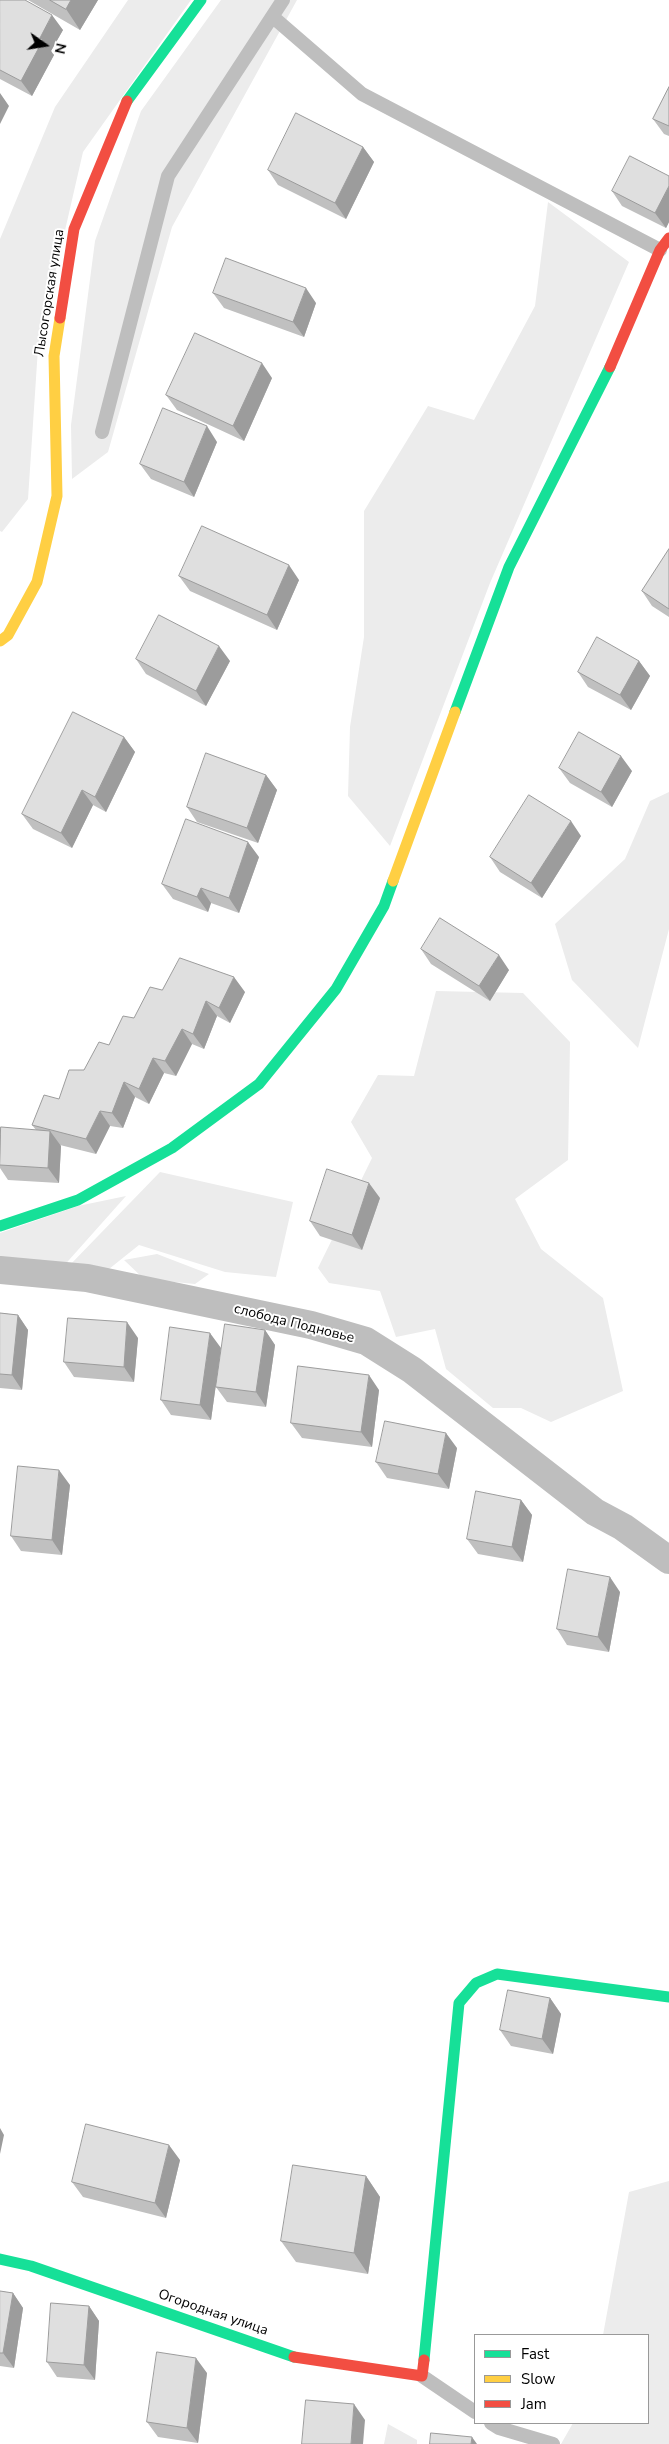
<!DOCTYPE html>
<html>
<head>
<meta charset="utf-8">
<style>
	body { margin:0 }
	#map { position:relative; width:669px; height:2444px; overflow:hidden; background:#fff; font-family:"Nunito Sans",sans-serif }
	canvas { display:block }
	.legend { position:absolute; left:474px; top:2334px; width:175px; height:90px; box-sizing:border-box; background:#fff; border:1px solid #999; margin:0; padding:6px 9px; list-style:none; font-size:15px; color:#000 }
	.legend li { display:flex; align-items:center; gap:10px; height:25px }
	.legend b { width:25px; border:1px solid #999 }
	.north { position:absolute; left:20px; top:20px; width:50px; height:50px; -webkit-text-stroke:4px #fff; paint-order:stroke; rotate:103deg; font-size:14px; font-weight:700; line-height:20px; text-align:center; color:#000 }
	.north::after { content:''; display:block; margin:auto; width:18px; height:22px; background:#000; clip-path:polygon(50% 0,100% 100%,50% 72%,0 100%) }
</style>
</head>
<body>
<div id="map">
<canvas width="669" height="2444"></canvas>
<ul class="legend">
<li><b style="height:6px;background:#16e098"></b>Fast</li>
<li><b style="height:6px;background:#ffcf43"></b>Slow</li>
<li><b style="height:6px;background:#f24e42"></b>Jam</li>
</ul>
<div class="north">N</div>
</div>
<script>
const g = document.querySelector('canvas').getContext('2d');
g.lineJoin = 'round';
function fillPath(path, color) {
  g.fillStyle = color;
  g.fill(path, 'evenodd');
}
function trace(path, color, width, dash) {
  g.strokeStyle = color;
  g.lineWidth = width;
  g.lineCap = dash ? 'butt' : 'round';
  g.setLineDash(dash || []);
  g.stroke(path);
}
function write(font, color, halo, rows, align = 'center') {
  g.font = font + ' "Nunito Sans",sans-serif';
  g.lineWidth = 4;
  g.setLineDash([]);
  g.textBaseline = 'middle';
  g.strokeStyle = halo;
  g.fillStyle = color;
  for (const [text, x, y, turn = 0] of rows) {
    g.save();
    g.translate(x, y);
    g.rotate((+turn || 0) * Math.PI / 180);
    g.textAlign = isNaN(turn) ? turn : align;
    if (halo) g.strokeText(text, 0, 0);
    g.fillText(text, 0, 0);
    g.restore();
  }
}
fillPath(new Path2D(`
	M128,0H191L83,152L38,348L28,499L2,532L0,531V239L55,107Z
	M221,0H297L172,227L108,452L72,479L71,425L95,241L141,111Z
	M548,202L629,262L490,583L390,846L348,796L350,727L364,637V511L428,406L474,420L535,306Z
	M669,792V929L638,1048L572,980L555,924L625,859L650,801Z
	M436,991L523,993L570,1042L568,1160L515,1199L541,1249L603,1298L623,1391L551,1422L521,1408H493L446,1369L435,1329L396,1337L380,1291L329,1283L318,1268L372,1158L351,1122L378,1075L414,1076Z
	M160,1172L293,1202L276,1277L225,1272L139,1245L104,1273L67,1268Z
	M126,1196L61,1269L0,1263V1233L78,1206Z
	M157,1254L209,1274L195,1284L144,1279L124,1260Z
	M669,2181V2444H561L573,2423H648V2335H603L629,2192Z
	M388,2424L417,2440V2444H384Z`), '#ececec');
trace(new Path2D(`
	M273,17L362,94L660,250
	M102,432L168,176L283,0
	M422,2376L475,2412
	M491,2423L499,2428L553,2444`), '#bebebe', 14);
trace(new Path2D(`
	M0,1270L87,1278L311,1325L366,1341L412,1370L595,1512L623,1527L669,1560`), '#bebebe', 28);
trace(new Path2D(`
	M127,101L201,0
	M455,712L509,567L610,367
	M0,1226L78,1200L172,1148L259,1084L336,989L384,906L393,881
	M0,2259L31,2266L294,2357
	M424,2360L459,2003L476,1983L497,1974L669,1997`), '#16e098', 11);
trace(new Path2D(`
	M0,641L8,635L37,582L57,496L54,356L60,318
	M393,881L455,712`), '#ffcf43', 11);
trace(new Path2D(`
	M60,318L74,229L127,101
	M610,367L660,250L669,238
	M294,2357L422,2376L424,2360`), '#f24e42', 11);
fillPath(new Path2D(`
	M0,0L63,30L51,51L54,55L32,96L0,79Z
	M28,0H98L80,30Z
	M669,87V136L664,134L653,119Z
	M363,147L374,162L346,219L278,185L268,170Z
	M669,176V222L666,228L622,206L612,191Z
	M213,293L316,303L304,337L224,308Z
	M272,378L244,441L177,410L166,395Z
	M217,442L194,497L151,479L140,464Z
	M669,549V617L652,606L642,591Z
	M179,576L299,580L277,630L190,591Z
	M136,659L230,661L206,706L146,674Z
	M639,661L650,676L631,710L588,687L578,672Z
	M124,737L135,752L106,812L93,805L72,848L33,829L22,814Z
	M559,768L632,771L612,807L570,783Z
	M266,775L277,790L258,843L197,822L187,807Z
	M581,836L542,898L500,872L490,857Z
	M259,857L239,913L211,903L208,912L173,899L162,884Z
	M421,949L509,970L490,1001L431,964Z
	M162,990L245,992L230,1023L217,1016L204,1049L192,1044L176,1076L164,1073L149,1104L135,1097L123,1128L110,1126L96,1154L60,1145L61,1146L59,1183L8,1180L0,1168V1135L36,1130L32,1125L59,1099L84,1070L109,1045Z
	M380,1198L362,1250L320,1236L310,1221Z
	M0,1313L18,1315L28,1330L22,1390L0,1388Z
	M265,1330L275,1345L266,1407L227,1402L216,1387Z
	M138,1338L134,1382L74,1377L64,1362Z
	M221,1348L211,1420L171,1415L161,1400Z
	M379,1390L372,1447L302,1438L291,1423Z
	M457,1448L449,1489L387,1478L376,1462Z
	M70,1485L62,1555L21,1551L11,1536Z
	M521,1500L532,1515L523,1562L478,1554L467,1539Z
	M620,1592L609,1652L567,1645L557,1629Z
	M550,1998L561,2014L553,2054L511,2046L500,2030Z
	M180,2160L166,2218L83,2197L72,2182Z
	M366,2176L380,2197L368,2274L296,2262L281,2241Z
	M0,2291L13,2293L23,2308L14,2368L0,2366Z
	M89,2306L99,2321L95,2380L57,2377L47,2362Z
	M207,2373L198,2443L158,2437L147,2422Z`), '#c0c0c0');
fillPath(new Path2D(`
	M71,0H98L80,30L66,9Z
	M52,15L63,30L51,51L54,55L32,96L21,81L40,38Z
	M0,93L9,106L0,124Z
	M363,147L374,162L346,219L335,203Z
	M669,186V222L666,228L655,213Z
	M306,288L316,303L304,337L293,322Z
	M262,363L272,378L244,441L233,426Z
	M207,426L217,442L194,497L184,482Z
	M289,565L299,580L277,630L267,615Z
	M219,646L230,661L206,706L196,691Z
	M639,661L650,676L631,710L620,695Z
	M124,737L135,752L106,812L95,797Z
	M621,756L632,771L612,807L601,792Z
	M266,775L277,790L258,843L247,828Z
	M82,790L93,805L72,848L61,833Z
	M571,821L581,836L542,898L531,883Z
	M248,842L259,857L239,913L229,898Z
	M201,888L211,903L208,912L197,897Z
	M499,955L509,970L490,1001L479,986Z
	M234,977L245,992L230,1023L219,1008Z
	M206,1001L217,1016L204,1049L193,1034Z
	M182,1029L192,1044L176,1076L165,1061Z
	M153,1058L164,1073L149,1104L139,1089Z
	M124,1082L135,1097L123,1128L112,1113Z
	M100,1111L110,1126L96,1154L86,1139Z
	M50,1131L61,1146L59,1183L48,1168Z
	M369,1183L380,1198L362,1250L352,1235Z
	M18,1315L28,1330L22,1390L12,1375Z
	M127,1322L138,1338L134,1382L124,1367Z
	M265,1330L275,1345L266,1407L256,1392Z
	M210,1333L221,1348L211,1420L200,1405Z
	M369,1375L379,1390L372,1447L361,1432Z
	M446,1433L457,1448L449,1489L438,1474Z
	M59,1470L70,1485L62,1555L52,1540Z
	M521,1500L532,1515L523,1562L512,1547Z
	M610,1577L620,1592L609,1652L598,1637Z
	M550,1998L561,2014L553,2054L542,2039Z
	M0,2128L4,2135L0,2154Z
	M169,2145L180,2160L166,2218L155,2203Z
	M366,2176L380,2197L368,2274L354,2253Z
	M13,2293L23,2308L14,2368L3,2353Z
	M89,2306L99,2321L95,2380L84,2365Z
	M196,2358L207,2373L198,2443L187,2428Z
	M354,2404L365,2420L363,2444H351Z
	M472,2437L477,2444H471Z`), '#9c9c9c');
const building = new Path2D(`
	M0,0H25L52,15L40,38L43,40L21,81L0,70Z
	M50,0H71L66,9Z
	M669,87V126L653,119Z
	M296,113L363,147L335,203L268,170Z
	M630,156L669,176V186L655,213L612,191Z
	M226,258L306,288L293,322L213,293Z
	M195,333L262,363L233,426L166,395Z
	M163,408L207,426L184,482L140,464Z
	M202,526L289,565L267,615L179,576Z
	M669,549V609L642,591Z
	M159,615L219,646L196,691L136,659Z
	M597,637L639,661L620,695L578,672Z
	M73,712L124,737L95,797L82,790L61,833L22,814Z
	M579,732L621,756L601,792L559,768Z
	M206,753L266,775L247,828L187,807Z
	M529,795L571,821L531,883L490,857Z
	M186,819L248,842L229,898L201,888L197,897L162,884Z
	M440,918L499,955L479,986L421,949Z
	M180,958L234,977L219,1008L206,1001L193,1034L182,1029L165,1061L153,1058L139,1089L124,1082L112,1113L100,1111L86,1139L32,1125L44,1095L59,1099L69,1070H84L99,1042L109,1045L123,1016L134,1018L150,987L162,990Z
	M1,1127L50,1131L48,1168L0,1165Z
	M327,1169L369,1183L352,1235L310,1221Z
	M0,1313L18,1315L12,1375L0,1374Z
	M68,1318L127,1322L124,1367L64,1362Z
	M225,1324L265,1330L256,1392L216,1387Z
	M170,1327L210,1333L200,1405L161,1400Z
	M298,1366L369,1375L361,1432L291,1423Z
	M385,1421L446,1433L438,1474L376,1462Z
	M18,1466L59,1470L52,1540L11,1536Z
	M476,1491L521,1500L512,1547L467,1539Z
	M568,1569L610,1577L598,1637L557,1629Z
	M508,1990L550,1998L542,2039L500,2030Z
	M86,2124L169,2145L155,2203L72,2182Z
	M293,2165L366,2176L354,2253L281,2241Z
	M0,2291L13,2293L3,2353H0Z
	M51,2303L89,2306L84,2365L47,2362Z
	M157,2352L196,2358L187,2428L147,2422Z
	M306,2400L354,2404L351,2444H302Z
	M431,2433L472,2437L471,2444H430Z`);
fillPath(building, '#dfdfdf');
trace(building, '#9c9c9c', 1);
write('14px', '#000', '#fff', [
	["Лысогорская улица",50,293,-81],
	["слобода Подновье",294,1324,14],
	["Огородная улица",213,2313,19]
]);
</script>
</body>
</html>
